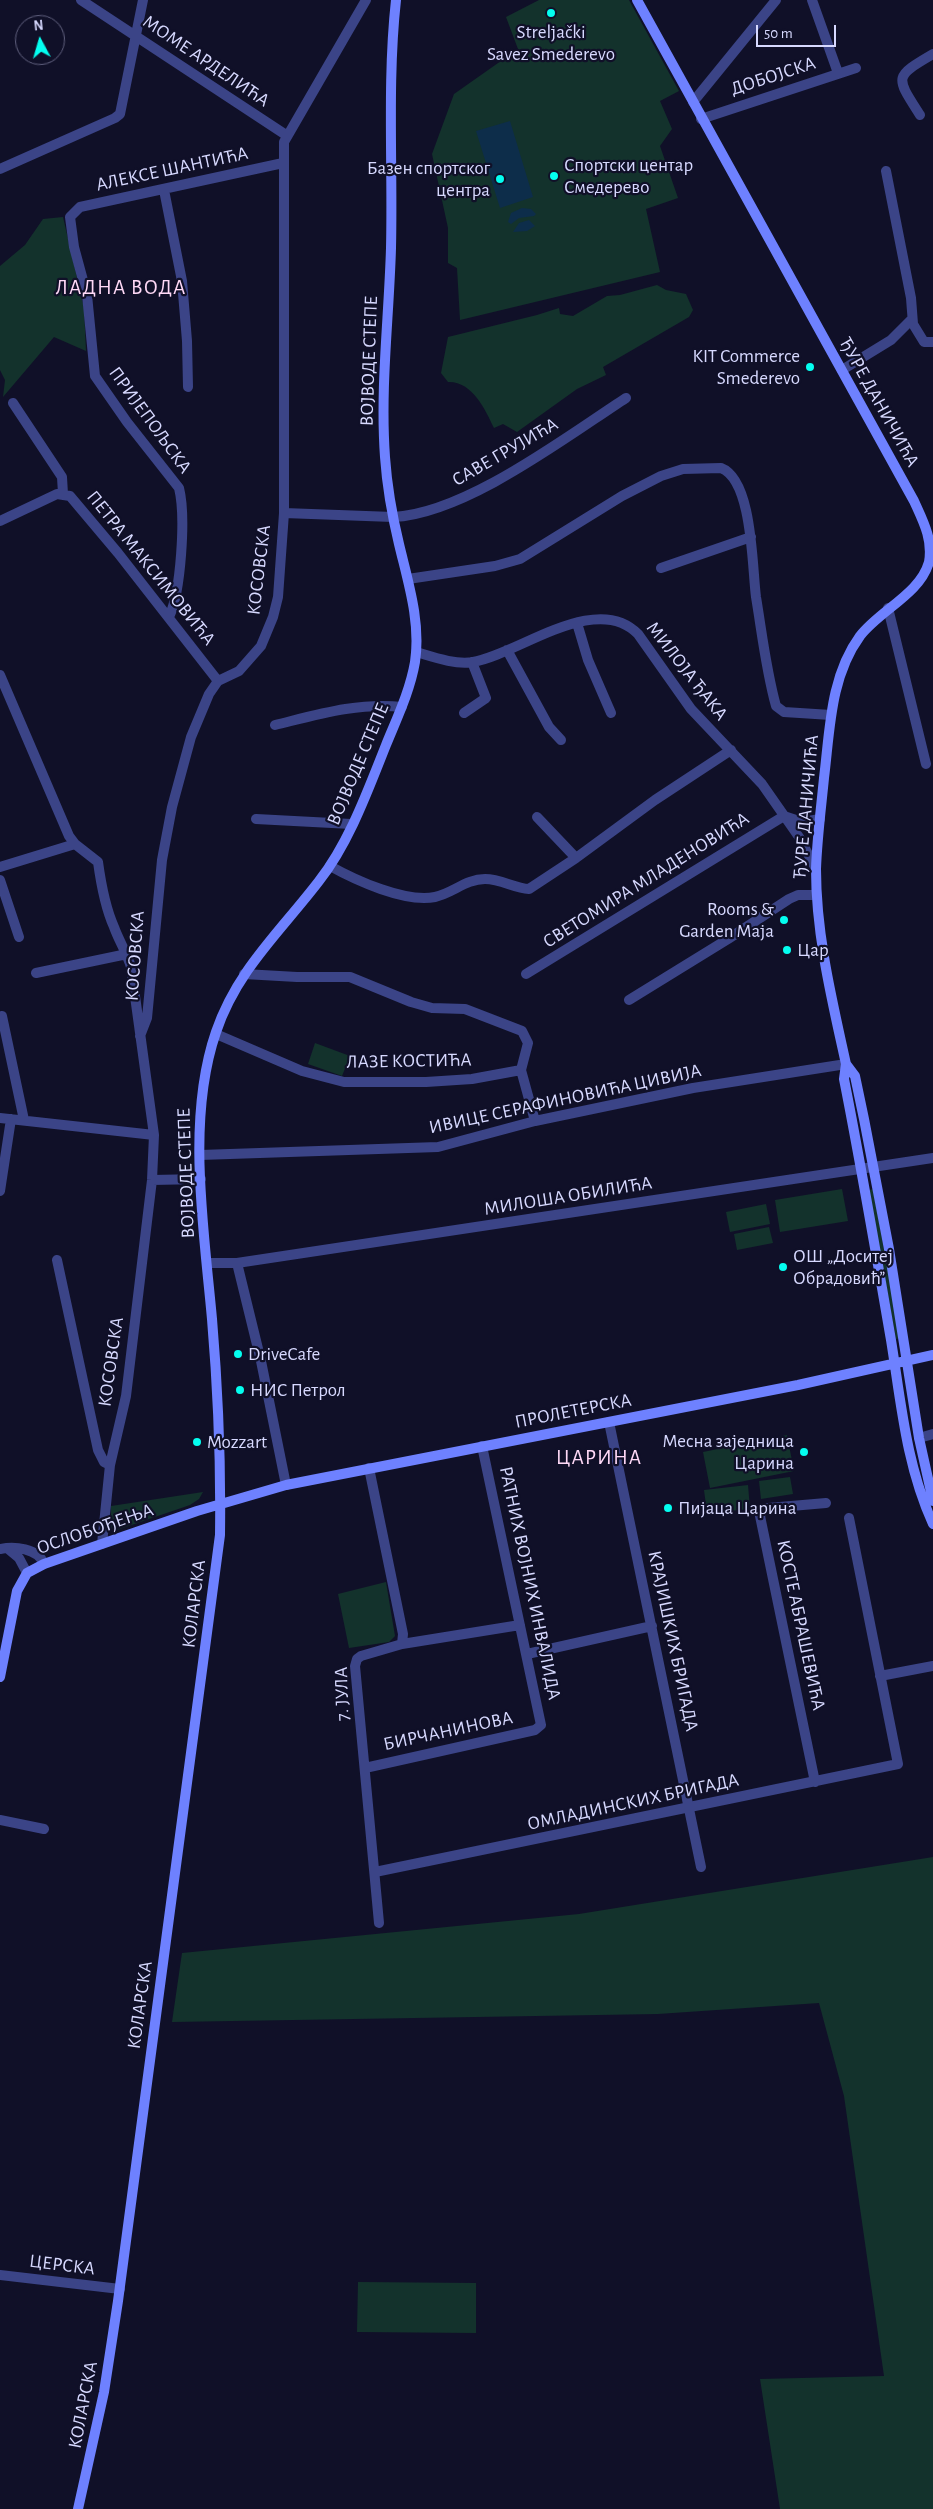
<!DOCTYPE html>
<html>
<head>
<meta charset="utf-8">
<style>
	body { margin:0 }
	#map { position:relative; width:933px; height:2509px; overflow:hidden; background:#101028; font-family:"Alegreya Sans",sans-serif }
	canvas { display:block }
	.north { position:absolute; left:15px; top:15px; width:50px; height:50px; box-sizing:border-box; background:#101028; border:1px solid #60607e; border-radius:50%; rotate:354deg; font-size:14px; font-weight:700; line-height:20px; text-align:center; color:#d7d9ff }
	.north::after { content:''; display:block; margin:auto; width:18px; height:22px; background:#04fef0; clip-path:polygon(50% 0,100% 100%,50% 72%,0 100%) }
	.scale { position:absolute; left:756px; top:25px; width:80px; height:22px; box-sizing:border-box; border:2px solid #d7d9ff; border-top:0; padding-left:6px; font-size:15px; line-height:18px; white-space:nowrap; color:#d7d9ff; -webkit-text-stroke:4px #101028; paint-order:stroke }
</style>
</head>
<body>
<div id="map">
<canvas width="933" height="2509"></canvas>
<div class="north">N</div>
<div class="scale">50 m</div>
</div>
<script>
const g = document.querySelector('canvas').getContext('2d');
g.lineJoin = 'round';
function fillPath(path, color) {
  g.fillStyle = color;
  g.fill(path, 'evenodd');
}
function trace(path, color, width, dash) {
  g.strokeStyle = color;
  g.lineWidth = width;
  g.lineCap = dash ? 'butt' : 'round';
  g.setLineDash(dash || []);
  g.stroke(path);
}
function write(font, color, halo, rows, align = 'center') {
  g.font = font + ' "Alegreya Sans",sans-serif';
  g.lineWidth = 4.5;
  g.setLineDash([]);
  g.textBaseline = 'middle';
  g.strokeStyle = halo;
  g.fillStyle = color;
  for (const [text, x, y, turn = 0] of rows) {
    g.save();
    g.translate(x, y);
    g.rotate((+turn || 0) * Math.PI / 180);
    g.textAlign = isNaN(turn) ? turn : align;
    if (halo) g.strokeText(text, 0, 0);
    g.fillText(text, 0, 0);
    g.restore();
  }
}
fillPath(new Path2D(`
	M539,0H629L679,91L660,101L672,129L660,146L678,198L646,209L660,272L460,320L457,268L448,263V228L432,154L454,94L518,49L506,17Z
	M63,217L84,308L86,351L54,337L3,397L5,380L0,370V266L25,245L43,219Z
	M657,285L666,290L686,294L693,310L689,317L603,367L606,375L577,389L517,432L503,424L494,428C485,409 472,381 448,382L441,373L448,337L537,315L559,308L560,314L573,316L607,296L620,295Z
	M315,1043L350,1056L342,1076L308,1064Z
	M842,1189L848,1221L780,1232L775,1200Z
	M873,1189L900,1338L896,1339L869,1190Z
	M766,1204L770,1224L730,1232L726,1212Z
	M769,1227L773,1243L737,1250L734,1234Z
	M787,1435L794,1471L710,1488L703,1452Z
	M790,1477L793,1494L761,1499L759,1481Z
	M748,1485L750,1509L707,1513L704,1490Z
	M203,1492L199,1499L190,1505L114,1531L111,1529V1506Z
	M386,1582L395,1636L389,1642L349,1648L338,1594Z
	M933,1857V2509H780L760,2379L884,2376L844,2096L819,2003L658,2014L172,2022L182,1953L579,1914Z
	M358,2282L476,2283V2333L357,2332Z`), '#13322c');
fillPath(new Path2D(`
	M510,121L533,197L500,208L476,131Z
	M522,208L531,209L536,214L534,216L519,218L511,224L508,222L511,213Z
	M529,220L535,226L527,231L513,232L519,223Z`), '#0d2d4a');
trace(new Path2D(`
	M81,0L286,135
	M812,0L838,73
	M693,102L776,0
	M920,115C895,76 894,77 933,54
	M701,119L856,68
	M0,169L115,118L120,114L143,0
	M886,171L911,298L913,324L924,342H933
	M164,190L182,281L187,341L188,387
	M842,370L891,340L912,319
	M13,403L62,477L63,494
	M284,513L393,517C465,514 566,437 626,398
	M0,521L57,494L70,496L118,553L218,681
	M661,568L751,537
	M408,579L495,566L520,559L622,496L661,476L683,469L721,468C753,480 752,568 756,597C762,633 766,670 776,706L784,712L831,715
	M888,608L926,764
	M169,617C181,592 186,516 179,488L127,422L95,376L87,295L74,247L70,217L80,207L283,163
	M577,623L588,660L611,713
	M507,650L549,727L561,740
	M416,652C433,657 455,665 473,662C519,654 596,591 638,634L691,709L762,784L799,837L816,869
	M0,675L69,836L75,844L98,862C101,884 105,907 114,927C119,941 127,953 131,967L154,1135L152,1180L126,1396L110,1465L102,1544
	M464,713L486,698L472,662
	M275,725C316,715 359,702 402,707
	M784,816L802,822L820,819
	M537,817L576,858
	M256,819L351,824
	M330,866C355,880 405,903 435,897C453,893 466,879 485,879C501,879 514,888 529,889L576,858L655,800L731,750
	M0,867L75,844
	M0,880L19,937
	M36,973L127,954
	M244,974L297,977H350L411,1002L432,1008L465,1009L522,1031L528,1043L521,1070L535,1121
	M526,974L784,816
	M629,1000L728,939L789,899L798,895H816
	M2,1016L24,1120
	M216,1034L302,1071L344,1082H426L472,1079L521,1070
	M140,1036L147,1018L162,860L172,807L191,737L209,694L218,681L239,671L261,646L273,617L278,597L284,513V142L366,0
	M0,1118L154,1135
	M200,1155L438,1147L535,1121L693,1088L846,1064
	M152,1180L201,1179
	M0,1191L11,1119
	M57,1260L98,1450L104,1462L110,1465
	M207,1263H237L933,1158
	M237,1263L261,1361L286,1485
	M609,1422L701,1867
	M919,1438L933,1434
	M369,1468L403,1634L402,1644L361,1656L357,1659L355,1666L379,1923
	M7,1548L19,1558L27,1573
	M0,1549C14,1546 38,1548 44,1564
	M402,1644L520,1625
	M527,1654L652,1626
	M880,1676L933,1666
	M365,1768L535,1730L541,1725L482,1446
	M815,1782L760,1516L763,1509L768,1508L826,1503
	M0,1820L44,1829
	M375,1872L898,1764L849,1518
	M0,2275L120,2289`), '#3b4487', 10);
trace(new Path2D(`
	M637,0L914,501C923,521 933,539 929,562C920,594 880,610 860,636C830,677 830,730 824,778C821,809 817,839 816,869C816,935 832,1000 846,1064L844,1079C861,1165 876,1253 891,1340C901,1402 906,1465 933,1524
	M846,1064L855,1076L864,1119L889,1249L919,1438L933,1501
	M0,1677L17,1591L27,1573L44,1564L197,1511L286,1485L798,1385L933,1355
	M78,2509L104,2392L118,2301L220,1535C221,1463 218,1390 212,1319C204,1229 186,1119 216,1032C237,970 280,932 319,881C349,843 368,790 386,745C397,718 410,691 415,662C421,622 408,582 399,544C392,515 387,486 385,457C380,387 389,318 391,248C393,166 387,82 396,0`), '#6e81ff', 10);
for (const [x, y, r, color] of [
	[551,13,5,"#04fef0"],
	[554,176,5,"#04fef0"],
	[500,179,5,"#04fef0"],
	[810,367,5,"#04fef0"],
	[784,920,5,"#04fef0"],
	[787,950,5,"#04fef0"],
	[783,1267,5,"#04fef0"],
	[238,1354,5,"#04fef0"],
	[240,1390,5,"#04fef0"],
	[197,1442,5,"#04fef0"],
	[804,1452,5,"#04fef0"],
	[668,1508,5,"#04fef0"]
]) {
  const dot = new Path2D();
  dot.arc(x, y, r, 0, 2 * Math.PI);
  g.fillStyle = color;
  g.fill(dot);
  trace(dot, '#101028', 2);
}
write('19px', '#d7d9ff', '#101028', [
	["Streljački",551,32,"center"],
	["Savez Smederevo",551,54,"center"],
	["Спортски центар",564,165],
	["Смедерево",564,187],
	["Базен спортског",490,168,"right"],
	["центра",490,190,"right"],
	["KIT Commerce",800,356,"right"],
	["Smederevo",800,378,"right"],
	["Rooms &",774,909,"right"],
	["Garden Maja",774,931,"right"],
	["Цар",797,950],
	["ОШ „Доситеј",793,1256],
	["Обрадовић”",793,1278],
	["DriveCafe",248,1354],
	["НИС Петрол",250,1390],
	["Месна заједница",794,1441,"right"],
	["Царина",794,1463,"right"],
	["Mozzart",207,1442],
	["Пијаца Царина",678,1508]
], 'left');
write('19px', '#d7d9ff', '#101028', [
	["МОМЕ АРДЕЛИЋА",206,61,34],
	["ДОБОЈСКА",773,76,-18],
	["АЛЕКСЕ ШАНТИЋА",172,169,-12],
	["ВОЈВОДЕ СТЕПЕ",369,361,-88],
	["ЂУРЕ ДАНИЧИЋА",879,402,61],
	["ПРИЈЕПОЉСКА",150,420,54],
	["САВЕ ГРУЈИЋА",505,452,-30],
	["ПЕТРА МАКСИМОВИЋА",151,568,51],
	["КОСОВСКА",259,570,-83],
	["МИЛОЈА ЂАКА",687,671,52],
	["ВОЈВОДЕ СТЕПЕ",358,764,-67],
	["ЂУРЕ ДАНИЧИЋА",806,807,-85],
	["СВЕТОМИРА МЛАДЕНОВИЋА",646,880,-32],
	["КОСОВСКА",135,956,-86],
	["ЛАЗЕ КОСТИЋА",409,1061,-1],
	["ИВИЦЕ СЕРАФИНОВИЋА ЦИВИЈА",565,1099,-12],
	["ВОЈВОДЕ СТЕПЕ",186,1173,-92],
	["МИЛОША ОБИЛИЋА",568,1196,-9],
	["КОСОВСКА",111,1362,-82],
	["ПРОЛЕТЕРСКА",573,1411,-11],
	["ОСЛОБОЂЕЊА",95,1529,-19],
	["РАТНИХ ВОЈНИХ ИНВАЛИДА",530,1583,78],
	["КОЛАРСКА",194,1604,-83],
	["КОСТЕ АБРАШЕВИЋА",801,1625,78],
	["КРАЈИШКИХ БРИГАДА",673,1641,78],
	["7. ЈУЛА",342,1694,-92],
	["БИРЧАНИНОВА",448,1731,-12],
	["ОМЛАДИНСКИХ БРИГАДА",633,1802,-12],
	["КОЛАРСКА",140,2005,-82],
	["ЦЕРСКА",62,2265,7],
	["КОЛАРСКА",83,2405,-79]
]);
g.letterSpacing = '1px';
write('21px', '#ffd9f7', '#101028', [
	["ЛАДНА ВОДА",121,288],
	["ЦАРИНА",599,1458]
]);
g.letterSpacing = '0px';
</script>
</body>
</html>
